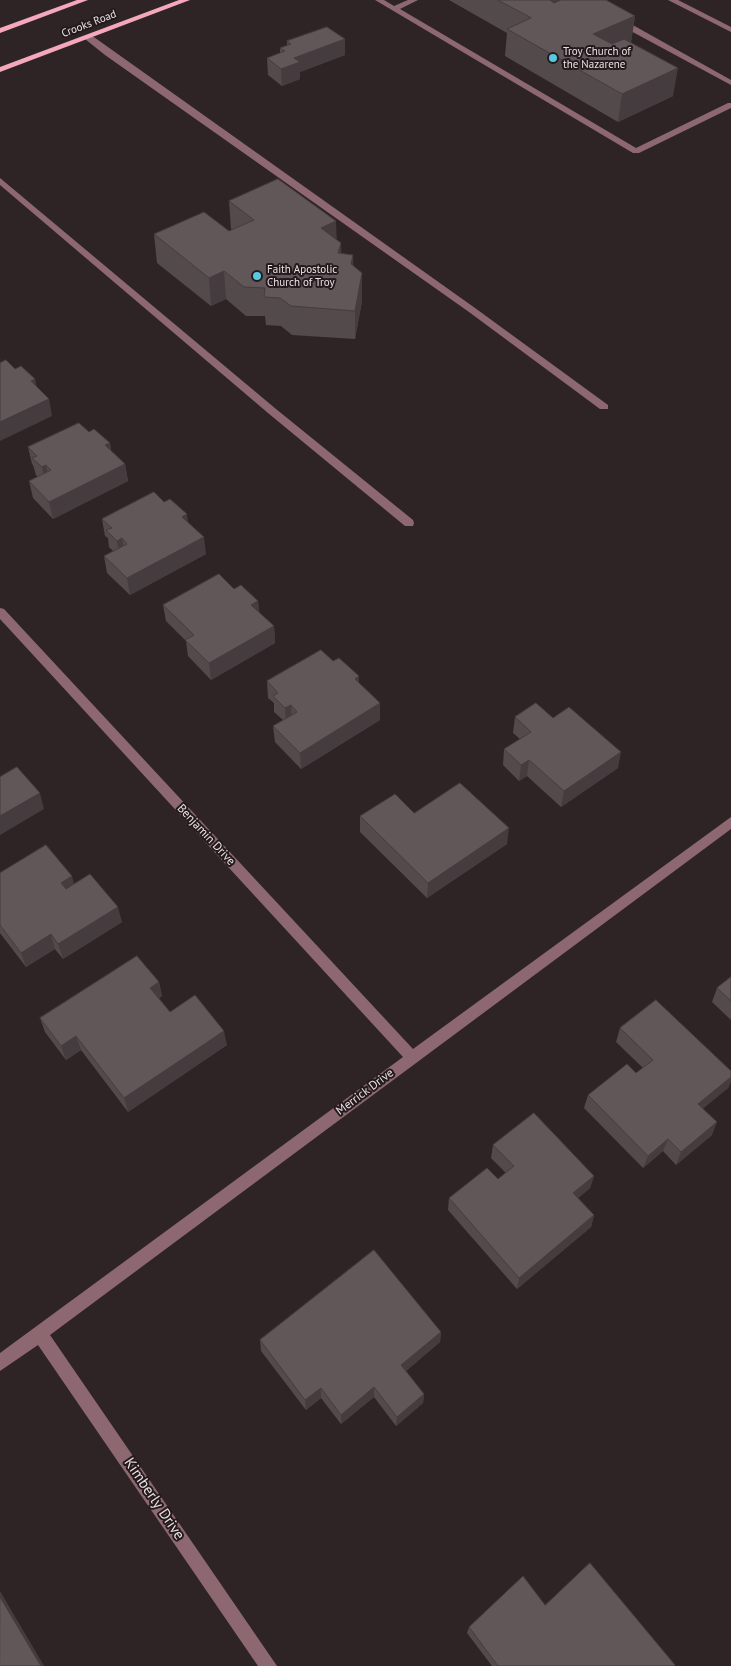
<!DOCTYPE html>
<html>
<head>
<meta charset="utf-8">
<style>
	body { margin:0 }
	canvas { display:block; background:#2e2426 }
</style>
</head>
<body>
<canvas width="731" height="1666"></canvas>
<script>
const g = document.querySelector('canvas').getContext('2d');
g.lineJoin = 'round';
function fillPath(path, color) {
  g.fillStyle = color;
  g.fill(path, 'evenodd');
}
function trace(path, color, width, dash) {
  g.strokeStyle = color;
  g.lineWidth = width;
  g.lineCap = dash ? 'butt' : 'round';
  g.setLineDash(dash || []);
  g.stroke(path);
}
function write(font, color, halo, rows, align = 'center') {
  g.font = font + ' "PT Sans",sans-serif';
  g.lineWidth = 4;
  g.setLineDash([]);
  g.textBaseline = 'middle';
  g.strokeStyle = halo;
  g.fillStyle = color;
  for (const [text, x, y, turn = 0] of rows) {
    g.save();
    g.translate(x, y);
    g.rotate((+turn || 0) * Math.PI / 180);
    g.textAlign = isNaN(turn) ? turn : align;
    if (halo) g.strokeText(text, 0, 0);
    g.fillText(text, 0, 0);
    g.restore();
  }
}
fillPath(new Path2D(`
	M375,0H384L394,6L408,0H418L400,9L636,148L728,103H731V108L639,153H633Z
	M668,0H678L731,27V32Z
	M616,19H622L731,80V85L616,23Z
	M85,35H91L475,308L608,405V409H600L469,312L105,55L85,39Z
	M0,178L276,409L413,520L414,523L413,526H405L268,413L0,185Z
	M0,608L4,609L413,1049L731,817V829L50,1335L277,1666H258L38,1345L0,1371V1353L403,1057L0,619Z`), '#8d6871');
fillPath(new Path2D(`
	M77,0H88L0,33V28Z
	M179,0H190L0,72V67Z`), '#f5a8bc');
fillPath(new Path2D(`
	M449,0H606L635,16L631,42L673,96L618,122L505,56L507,33Z
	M345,39V55L300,72V79L282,86L268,75L267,58L280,53V48L287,45V41Z
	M229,201L337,240L341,243V254L354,266L362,301L355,339L292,335L281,326L266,325L265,316H246L226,299L211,306L157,263L154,234L229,231L232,230L231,229Z
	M89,432L110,443L111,451L125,464L128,481L53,519L33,498L29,481L38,477L36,475L33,465L32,464L28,447Z
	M164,502L188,522L206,554L130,595L107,573L104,556L113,551L109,547L108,538L105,536L102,519Z
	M234,589L258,601L259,612L274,626L275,643L211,680L188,656L186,641L166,621L163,605Z
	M333,661L359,676V683L380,703V720L301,769L275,742L273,726L283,720L274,712V703L268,698L267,681Z
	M515,717L553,718L618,768L561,807L527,776L519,781L503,765L504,749L520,739L513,733Z
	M414,813L507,844L427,898L360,832V816Z
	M0,873L74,884L122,922L63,959L55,949L26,967L0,933Z
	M731,977V1020L712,1002L717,988Z
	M159,982L162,996L159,998L170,1012L227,1045L128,1112L81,1050L66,1060L45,1032L40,1018Z
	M620,1028L731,1071V1081L728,1088L703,1108L712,1135L676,1165L663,1151L643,1168L584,1108L588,1095L636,1073L643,1068L616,1042Z
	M493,1145L594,1176L590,1188L578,1198L594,1215L591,1227L517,1289L448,1210L449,1198L498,1179L506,1173L491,1158Z
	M441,1332L440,1342L406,1371L424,1394L423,1403L396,1426L374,1397L341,1424L321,1398L306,1410L261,1351L260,1340Z
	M545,1605L674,1666H492L467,1633L469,1627Z`), '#534a4c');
fillPath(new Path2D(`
	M550,0H582L547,28Z
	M635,16L631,43L590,61L593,34Z
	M345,39V55L300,72V79L282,86L281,69L294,58Z
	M678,68L673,96L618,122L622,94Z
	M336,221L337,249L321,228Z
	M341,243L342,271L338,253Z
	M353,255L354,283L351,264Z
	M224,271L226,299L211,306L209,278Z
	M362,273V301L355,339V311Z
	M35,379L39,397L31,381Z
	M49,399L52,416L0,441V422Z
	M110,443L113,460L105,445Z
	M125,464L128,481L53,519L49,502Z
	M46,465L50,482L46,484L42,467Z
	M187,514L189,531L182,517Z
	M204,537L206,554L130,595L127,578Z
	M122,538L125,555L120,558L117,541Z
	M258,601L260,618L251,605Z
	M274,626L275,643L211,680L209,663Z
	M359,676V693L355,679Z
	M380,703V720L301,769L300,753Z
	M291,705L292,721L286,724L285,708Z
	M621,752L618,768L561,807L564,791Z
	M529,760L527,776L519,781L521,765Z
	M40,793L44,809L0,835V816Z
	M509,828L507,844L427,898L428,883Z
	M72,876L76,892L66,898L61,883Z
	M118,907L122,922L63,959L58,944Z
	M51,934L55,949L26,967L21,953Z
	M159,982L162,996L154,1002L150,988Z
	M224,1031L227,1045L128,1112L124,1098Z
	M76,1036L81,1050L66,1060L61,1046Z
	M731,1077V1081L728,1088L693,1117L698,1104Z
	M717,1122L712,1135L676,1165L681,1152Z
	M668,1139L663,1151L643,1168L648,1156Z
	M594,1176L590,1188L570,1205L573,1193Z
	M594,1215L591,1227L517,1289L519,1278Z
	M441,1332L440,1342L401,1375V1365Z
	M374,1387V1397L341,1424V1415Z
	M321,1388V1398L306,1410L305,1400Z
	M424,1394L423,1403L396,1426L397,1417Z
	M0,1591L44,1666H41L0,1597Z`), '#443c3e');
const building = new Path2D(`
	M498,0H551H550L554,3L561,0H606L635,16L593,34L612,44L624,39L678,68L622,94L507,29L531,18Z
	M327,27L345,39L294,58L300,62L281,69L267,58L285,51L280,48L291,44L287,41Z
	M278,179L336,221L321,228L341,243L338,253L353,255L351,264L362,273L355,311L291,306L280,298L264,297L265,288L244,287L224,271L209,278L154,234L204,212L229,231L254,220L229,201Z
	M6,360L15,369L21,366L35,379L31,381L49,399L0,422V363Z
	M79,423L89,432L94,429L110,443L105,445L125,464L49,502L29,481L51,470L46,465L42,467L32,458L37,456L28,447Z
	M154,492L164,502L170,499L187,514L182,517L204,537L127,578L104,556L127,544L122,538L117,541L106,530L112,528L102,519Z
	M219,574L234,589L241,585L258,601L251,605L274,626L209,663L185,640L194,635L163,605Z
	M321,650L333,661L339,658L359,676L355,679L380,703L300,753L273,726L297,712L291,705L285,708L273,696L278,693L267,681Z
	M536,703L553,718L569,707L621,752L564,791L529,760L521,765L504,749L531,732L515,717Z
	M17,767L40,793L0,816V777Z
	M460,783L509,828L428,883L360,816L395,794L414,813Z
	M46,845L72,876L61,883L66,889L90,874L118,907L58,944L51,934L21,953L0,925V873Z
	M137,956L159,982L150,988L170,1012L195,995L224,1031L124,1098L76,1036L61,1046L40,1018Z
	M731,977V1001L717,988Z
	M656,1000L731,1071V1077L698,1104L717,1122L681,1152L668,1139L648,1156L588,1095L627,1064L636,1073L653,1060L620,1028Z
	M534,1113L594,1176L573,1193L594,1215L519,1278L449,1198L487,1168L498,1179L514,1166L493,1145Z
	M374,1250L441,1332L401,1365L424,1394L397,1417L374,1387L341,1415L321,1388L305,1400L260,1340Z
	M590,1563L675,1665L674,1666H498L469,1627L523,1576L545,1605Z
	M0,1597L41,1666H0Z`);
fillPath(building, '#615658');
trace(building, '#443c3e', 1);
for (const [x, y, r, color] of [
	[553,58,5,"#56c9e0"],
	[257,276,5,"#56c9e0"]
]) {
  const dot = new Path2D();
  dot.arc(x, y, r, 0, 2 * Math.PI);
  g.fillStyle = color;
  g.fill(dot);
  trace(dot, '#241a1d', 2);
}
write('11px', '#e9e2e4', '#241a1d', [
	["Crooks Road",89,24,-21]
]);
write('11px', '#e9e2e4', '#241a1d', [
	["Troy Church of",563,52],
	["the Nazarene",563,65],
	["Faith Apostolic",267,270],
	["Church of Troy",267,283]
], 'left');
write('12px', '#e9e2e4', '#241a1d', [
	["Benjamin Drive",206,835,47],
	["Merrick Drive",365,1092,-37]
]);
write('15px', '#e9e2e4', '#241a1d', [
	["Kimberly Drive",154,1499,56]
]);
</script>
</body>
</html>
